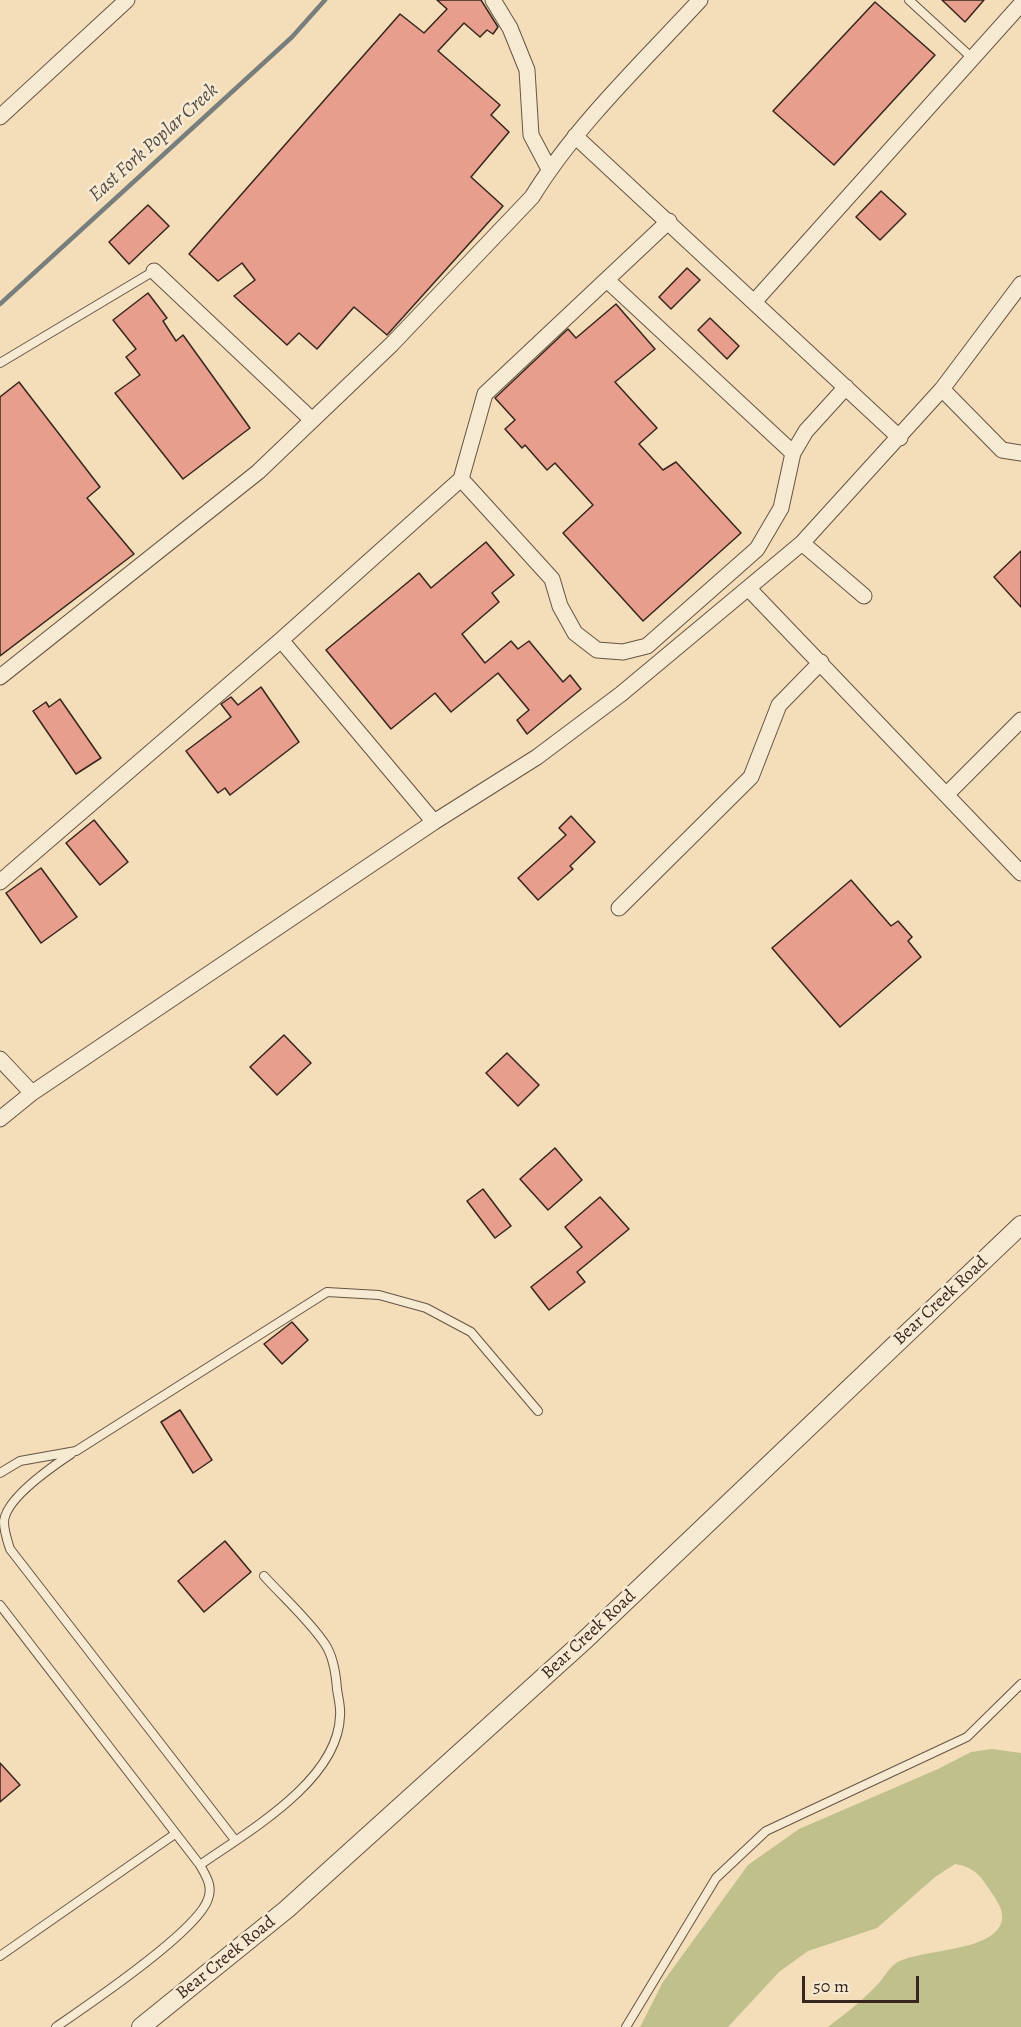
<!DOCTYPE html>
<html>
<head>
<meta charset="utf-8">
<style>
	body { margin:0 }
	#map { position:relative; width:1021px; height:2027px; overflow:hidden; background:#f3deb9; font-family:Alegreya,serif }
	canvas { display:block }
	.scale { position:absolute; left:802px; top:1976px; width:117px; height:27px; box-sizing:border-box; border:3px solid #37261d; border-top:0; padding-left:8px; font-size:18px; line-height:21px; white-space:nowrap; color:#37261d; -webkit-text-stroke:4px #f7ead2; paint-order:stroke }
</style>
</head>
<body>
<div id="map">
<canvas width="1021" height="2027"></canvas>
<div class="scale">50 m</div>
</div>
<script>
const g = document.querySelector('canvas').getContext('2d');
g.lineJoin = 'round';
function fillPath(path, color) {
  g.fillStyle = color;
  g.fill(path, 'evenodd');
}
function trace(path, color, width, dash) {
  g.strokeStyle = color;
  g.lineWidth = width;
  g.lineCap = dash ? 'butt' : 'round';
  g.setLineDash(dash || []);
  g.stroke(path);
}
function write(font, color, halo, rows, align = 'center') {
  g.font = font + ' Alegreya,serif';
  g.lineWidth = 5;
  g.setLineDash([]);
  g.textBaseline = 'middle';
  g.strokeStyle = halo;
  g.fillStyle = color;
  for (const [text, x, y, turn = 0] of rows) {
    g.save();
    g.translate(x, y);
    g.rotate((+turn || 0) * Math.PI / 180);
    g.textAlign = isNaN(turn) ? turn : align;
    if (halo) g.strokeText(text, 0, 0);
    g.fillText(text, 0, 0);
    g.restore();
  }
}
fillPath(new Path2D(`
	M992,1749L1021,1753V2027H828C845,2014 862,2001 877,1985C883,1979 888,1969 895,1964C916,1948 995,1954 1002,1920C1004,1908 993,1895 987,1886C979,1873 970,1866 955,1864L935,1877L877,1928L808,1951L779,1972L728,2027H640L663,1982L748,1865L799,1829L938,1769L971,1752Z`), '#bfc08c');
trace(new Path2D(`
	M0,304L292,37L325,0`), '#777e7b', 4.5);
const building = new Path2D(`
	M437,0H481L498,27L493,34L487,30L480,37L464,23L438,51L500,105L491,115L509,132L471,177L503,206L387,335L354,307L317,349L299,333L287,345L234,296L255,280L242,263L218,281L189,254L400,14L424,33L447,9Z
	M942,0H984L965,22Z
	M875,2L935,55L834,165L773,111Z
	M881,191L906,214L880,240L856,217Z
	M148,205L169,226L129,264L109,242Z
	M687,268L700,280L671,309L659,297Z
	M148,293L167,318L163,321L176,341L183,335L250,428L183,479L115,393L140,375L126,357L136,349L113,320Z
	M616,304L655,349L615,382L657,428L639,444L663,470L676,462L741,533L643,621L563,533L593,505L555,463L547,470L525,445L522,448L505,429L515,420L495,398L568,329L576,338Z
	M710,318L739,346L727,359L698,330Z
	M19,382L100,487L87,498L134,554L0,656V397Z
	M486,542L514,575L492,593L499,602L462,634L485,663L511,641L518,649L529,641L563,682L570,675L581,689L527,734L517,720L529,710L498,673L451,712L435,693L391,729L326,650L419,573L431,588Z
	M1021,551V607L994,577Z
	M261,687L299,742L230,795L225,788L218,793L186,751L231,717L221,704L224,702L231,697L238,705Z
	M60,699L101,758L76,774L33,711L46,702L49,707Z
	M571,816L595,842L570,866L573,869L538,900L518,878L566,835L559,828Z
	M94,820L128,862L100,885L66,843Z
	M41,868L77,917L41,943L6,893Z
	M851,880L891,926L898,921L912,937L908,941L921,957L840,1027L772,948Z
	M284,1035L311,1063L277,1095L250,1067Z
	M507,1053L539,1085L518,1106L486,1073Z
	M555,1148L582,1180L548,1210L520,1179Z
	M483,1189L511,1226L495,1238L467,1201Z
	M600,1197L629,1229L577,1272L585,1282L549,1310L531,1287L582,1247L565,1227Z
	M292,1322L308,1340L282,1364L264,1344Z
	M180,1410L212,1460L193,1473L161,1422Z
	M225,1541L251,1572L204,1612L178,1581Z
	M0,1763L20,1785L0,1802Z`);
fillPath(building, '#e79e8d');
trace(building, '#37261d', 1.5);
const service = new Path2D(`
	M909,0L971,57
	M0,363L154,271
	M71,1454C53,1466 5,1499 4,1522C4,1531 7,1540 10,1549L235,1840
	M0,1473L20,1461L76,1451L327,1292L379,1295L426,1308L471,1332L538,1411
	M0,1605L200,1865C206,1876 213,1886 208,1899C198,1931 88,2005 56,2027
	M200,1865C247,1832 338,1781 340,1716C341,1707 338,1697 337,1689C336,1675 333,1656 325,1644C309,1620 284,1598 264,1576
	M0,1956L175,1834
	M626,2027L716,1878L766,1831L967,1737L1021,1684`);
const minor = new Path2D(`
	M493,0L510,28L527,70L531,135L549,169
	M0,117L127,0
	M575,136L900,438
	M154,271L312,420
	M608,281L793,453
	M754,302L1021,4
	M942,389L1002,450L1021,453
	M461,479L552,579L560,606L575,633L597,650L623,652L647,646L757,549L781,508L793,453L806,431L846,387
	M802,543L864,596
	M749,589L1021,873
	M281,640L434,822
	M0,677L258,472L392,344L532,197C577,124 642,63 700,0
	M947,794L1021,720
	M0,882L281,640L461,479L485,394L669,221
	M619,908L751,777L779,705L821,662
	M0,1059L32,1093
	M0,1119L32,1093L434,822L537,757L621,694L802,543L942,389L1021,284`);
const tertiary = new Path2D(`
	M141,2027L287,1909L586,1639L1021,1225`);
trace(service, '#665444', 10);
trace(minor, '#665444', 17);
trace(tertiary, '#665444', 20);
trace(service, '#f7ead2', 8);
trace(minor, '#f7ead2', 15);
trace(tertiary, '#f7ead2', 18);
write('18px', '#37261d', '#f7ead2', [
	["Bear Creek Road",941,1301,-43],
	["Bear Creek Road",589,1635,-43],
	["Bear Creek Road",226,1958,-39]
]);
write('italic 20px', '#524b44', '#f7ead2', [
	["East Fork Poplar Creek",154,143,-42]
]);
</script>
</body>
</html>
